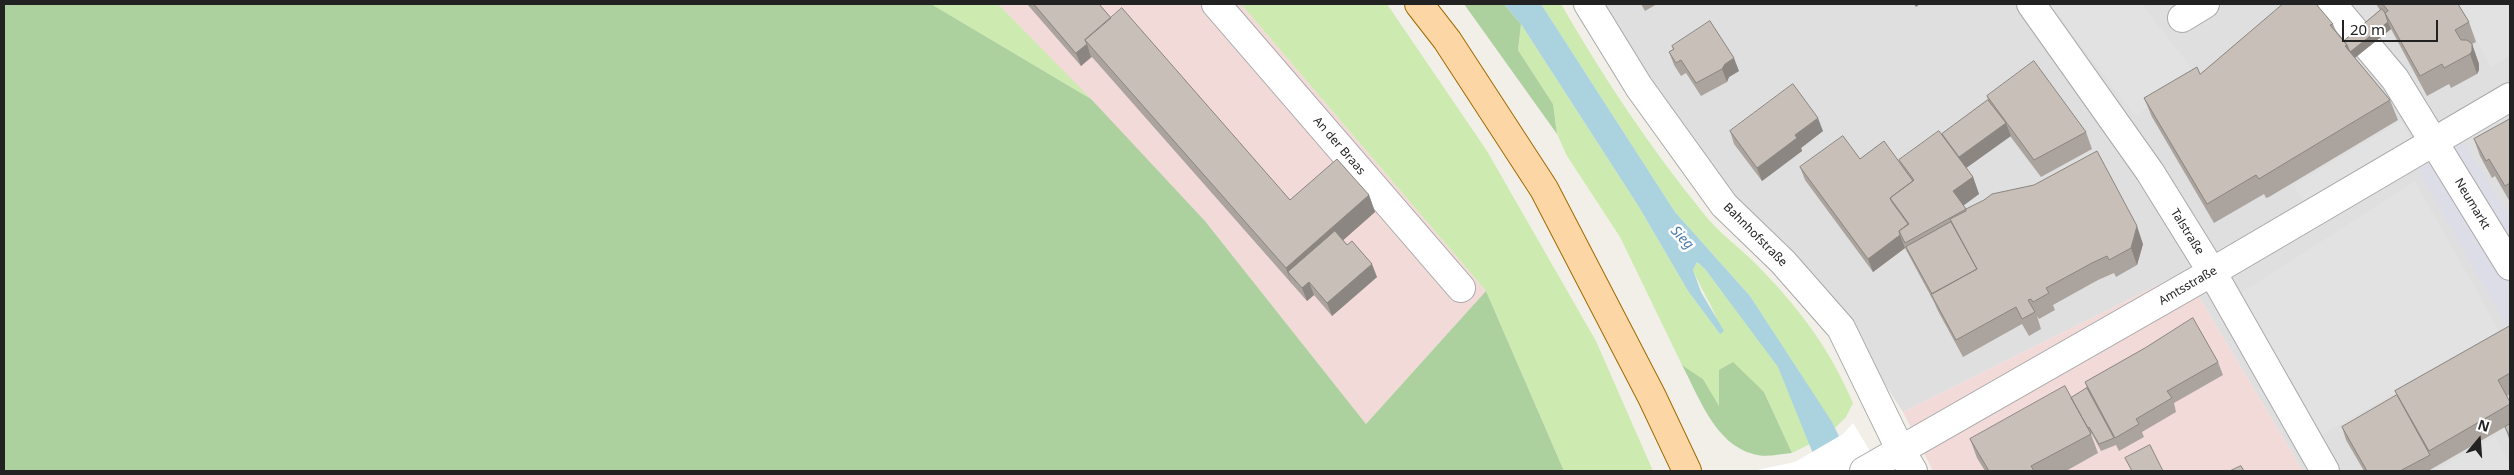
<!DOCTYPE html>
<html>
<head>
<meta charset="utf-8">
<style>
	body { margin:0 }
	#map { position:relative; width:2514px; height:475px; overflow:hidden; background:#f2efe9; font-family:"Noto Sans",sans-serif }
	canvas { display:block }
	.frame { position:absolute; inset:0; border:5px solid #222; pointer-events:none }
	.north { position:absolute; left:2454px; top:415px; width:50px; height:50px; -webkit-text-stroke:4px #fff; paint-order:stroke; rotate:18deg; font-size:14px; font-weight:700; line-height:20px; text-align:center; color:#222 }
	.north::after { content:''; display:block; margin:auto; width:18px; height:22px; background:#222; clip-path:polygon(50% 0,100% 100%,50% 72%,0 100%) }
	.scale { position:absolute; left:2342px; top:20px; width:96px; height:22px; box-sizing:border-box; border:2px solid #222; border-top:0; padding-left:6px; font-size:15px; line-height:18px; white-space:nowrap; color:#222; -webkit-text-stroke:4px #fff; paint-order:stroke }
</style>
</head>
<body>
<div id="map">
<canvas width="2514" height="475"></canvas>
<div class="frame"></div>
<div class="north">N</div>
<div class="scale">20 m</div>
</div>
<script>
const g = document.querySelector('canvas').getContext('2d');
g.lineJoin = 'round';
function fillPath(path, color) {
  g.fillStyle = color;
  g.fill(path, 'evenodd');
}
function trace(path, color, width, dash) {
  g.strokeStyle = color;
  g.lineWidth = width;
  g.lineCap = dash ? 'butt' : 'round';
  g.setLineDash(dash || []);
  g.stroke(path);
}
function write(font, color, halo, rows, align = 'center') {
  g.font = font + ' "Noto Sans",sans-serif';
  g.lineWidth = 5;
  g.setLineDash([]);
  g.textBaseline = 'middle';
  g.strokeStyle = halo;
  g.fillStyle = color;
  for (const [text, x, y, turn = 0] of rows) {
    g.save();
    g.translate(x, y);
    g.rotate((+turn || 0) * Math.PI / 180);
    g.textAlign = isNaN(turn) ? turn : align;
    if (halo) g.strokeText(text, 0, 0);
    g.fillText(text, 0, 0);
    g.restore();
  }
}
fillPath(new Path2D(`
	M1588,4H2510V471H2303L2184,272L1903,412L1845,323L1645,96Z`), '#e0dfdf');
fillPath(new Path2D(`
	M998,4H1241L1486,291L1366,424L1205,221Z
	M2184,272L2303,471H1933L1903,412Z`), '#f2dad9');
fillPath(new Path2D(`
	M931,4H998L1091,99Z
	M1241,4H1387L1487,151L1596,341L1653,471H1564L1486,291Z
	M1541,4H1561C1603,77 1651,149 1704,214C1719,233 1739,247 1756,264C1799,308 1829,347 1853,403L1846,417L1835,428L1750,296L1675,212Z
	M1521,24L1639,207L1688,291L1720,334C1719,314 1701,290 1693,270L1697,262L1705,269L1779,367L1810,444L1792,453L1764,392L1719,371V407L1703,379L1682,365L1620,237L1567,156L1557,134L1553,104L1518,50Z`), '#cdebb0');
fillPath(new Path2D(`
	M4,4H931L1091,99L1205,221L1366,424L1486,291L1564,471H4Z
	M1464,4H1504L1521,24L1518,50L1553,104L1557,134Z
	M1733,362L1764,392L1792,453C1780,454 1765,458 1753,454C1715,444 1699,397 1682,365L1703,379L1719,406V370Z`), '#add19e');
fillPath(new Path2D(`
	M2049,4H2142L2196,74L2135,116Z
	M2458,4H2510V56L2491,67Z
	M2401,121L2415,145L2304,204L2294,185Z
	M2415,181L2500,332L2320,436L2238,295Z
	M2495,436L2510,463V471H2434Z`), '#e2e2e2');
fillPath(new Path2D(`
	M2456,129L2510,217V332L2410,156Z`), '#dddde8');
fillPath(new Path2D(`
	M1504,4H1541L1675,212L1750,296L1832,422L1856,471H1820L1778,367L1705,269L1697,262L1693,270L1701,292L1724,331L1720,334L1688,291L1639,207L1521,24Z`), '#aad3df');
fillPath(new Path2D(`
	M1853,423L1882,471L1757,470L1795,462L1843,434Z`), '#fff');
const minor = new Path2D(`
	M1216,4L1461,288
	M1588,4L1639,87L1724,205L1783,262L1841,328L1901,451L1913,471
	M2031,4L2150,172L2212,272L2325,471
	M2332,4L2395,79L2510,266
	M2182,18L2205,4
	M1864,471L2212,272L2510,97`);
const major = new Path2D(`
	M1419,4L1447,40L1544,189L1652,397L1687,471`);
trace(minor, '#a9a9a9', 30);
trace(major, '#a06b00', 30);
trace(minor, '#fff', 28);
trace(major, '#fcd6a4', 28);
fillPath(new Path2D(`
	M1027,4H1099L1111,18L1290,200L1369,195L1375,212L1343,240L1377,277L1332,316L1314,295L1307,301L1092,57L1081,66Z
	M1641,4H1657L1645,11Z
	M2376,4H2458L2469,22L2476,42L2472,44L2479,64V70L2477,74L2451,88L2449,84L2427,96L2391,29L2355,58L2390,100L2398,120L2269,197L2266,198L2264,194L2214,223L2152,117L2144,98L2200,74L2333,24L2337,33L2344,41L2380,10Z
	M1672,46L1739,71L1729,77L1727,82L1701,96L1686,73L1681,76L1674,65L1669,52L1673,49Z
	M1987,96L2086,132L2092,149L2041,177L2010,136L1966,168L1973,177L1979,194L1963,205L1966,209L2143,244L2137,265L2116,277L2114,273L2098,280L2053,305L2055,310L2039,319L2037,316L2041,329L2029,336L2022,324L1963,357L1938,311L1934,302L1905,248L1873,272L1805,180L1800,167L1860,159L1901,164L1899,160L1942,134L1988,100Z
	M2510,119V202L2495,176L2492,178L2480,156L2474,139Z
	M1730,131H1823L1801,148L1802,151L1762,181L1734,144Z
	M2510,326V394L2507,396L2510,402V442L2505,427L2428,471H2364L2346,440L2342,427L2397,395L2395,391Z
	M2218,362L2223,375L2174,403L2176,412L2142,432L2144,437L2119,451L2116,445L2101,451L2092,434H2091L2098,453L2066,471H1985L1977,458L1970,439L2071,398L2087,388L2085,382Z`), '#aba49e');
fillPath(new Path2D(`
	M1914,4H1920L1916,7Z
	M2388,22L2391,29L2352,60L2345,46Z
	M1087,44L1091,57L1081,66L1076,53Z
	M2472,44L2479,64V70L2477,74L2470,54Z
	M1734,58L1739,71L1729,77L1727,82L1722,69L1725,64Z
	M1818,118L1823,131L1801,148L1802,151L1762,181L1757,168L1795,135Z
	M2006,123L2011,136L1962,171L1958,158Z
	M1973,177L1979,194L1959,209L1953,191Z
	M1369,195L1375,212L1296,282L1288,272L1292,286L1286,268Z
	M2137,226L2143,244L2137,265L2131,248Z
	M1900,235L1905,248L1873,272L1868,259Z
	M1372,264L1377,277L1332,316L1327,303Z
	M1309,282L1314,295L1307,301L1302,288Z`), '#8b8681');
const building = new Path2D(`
	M1034,4H1099L1111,18L1085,40L1087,44L1076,53Z
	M2283,4H2316L2333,24L2330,25L2347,45L2345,46L2390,100L2262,177L2259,179L2256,175L2207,204L2144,98L2197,67L2200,74Z
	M2383,4H2458L2469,22L2455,30L2461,40H2467L2472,44V51L2470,54L2444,68L2442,64L2420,76L2385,13L2388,11Z
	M1122,8L1290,200L1337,159L1369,195L1286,268L1085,40Z
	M2382,9L2385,13L2388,22L2350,52L2347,45L2344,41Z
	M1710,21L1734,58L1725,64L1722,69L1696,83L1681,60L1676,63L1669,52L1674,49L1672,46Z
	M2034,61L2086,132L2034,160L1987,96Z
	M1793,84L1818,118L1795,135L1797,138L1757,168L1730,131Z
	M1988,100L2006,123L1959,157L1942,134Z
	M2510,119V183L2505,186L2489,159L2486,161L2474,139Z
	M1939,131L1973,177L1953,191L1966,209L1984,200L1992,194L2034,185L2097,151L2137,226L2131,248L2109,260L2107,256L2092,263L2046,288L2049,293L2033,302L2031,299L2028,300L2035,312L2022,319L2016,307L1956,340L1931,294L1977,269L1950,219L1966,211V209L1905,243L1899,231L1909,224L1890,198L1914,180L1899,160Z
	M1843,136L1860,159L1884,141L1913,181L1890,198L1892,202L1908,224L1899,231L1900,235L1868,259L1800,167Z
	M1951,222L1977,269L1932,294L1906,247Z
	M1335,231L1347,245L1352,241L1372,264L1327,303L1309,282L1302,288L1288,272Z
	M2193,318L2218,362L2169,390L2167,391L2172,398L2136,419L2139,424L2115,438L2085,382L2145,348Z
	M2510,326V373L2498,380L2510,402V404L2429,451L2395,391Z
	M2065,386L2091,434L2031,466L2034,471H1989L1970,439Z
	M2087,388L2114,438L2099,444L2089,427L2088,428L2071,398Z
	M2397,395L2430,455L2400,471H2367L2342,427Z
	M2510,424V437L2505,427Z
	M2150,445L2163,471H2132L2125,458Z
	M2241,466L2244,471H2230Z`);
fillPath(building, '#c7bfb8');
trace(building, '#8b8681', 1);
write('12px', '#222', '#fff', [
	["An der Braas",1339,146,49],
	["Neumarkt",2472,204,59],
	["Talstraße",2187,232,58],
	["Bahnhofstraße",1755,235,45],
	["Amtsstraße",2188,286,-30]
]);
write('italic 14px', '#4a7aab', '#fff', [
	["Sieg",1682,238,46]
]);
</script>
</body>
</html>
